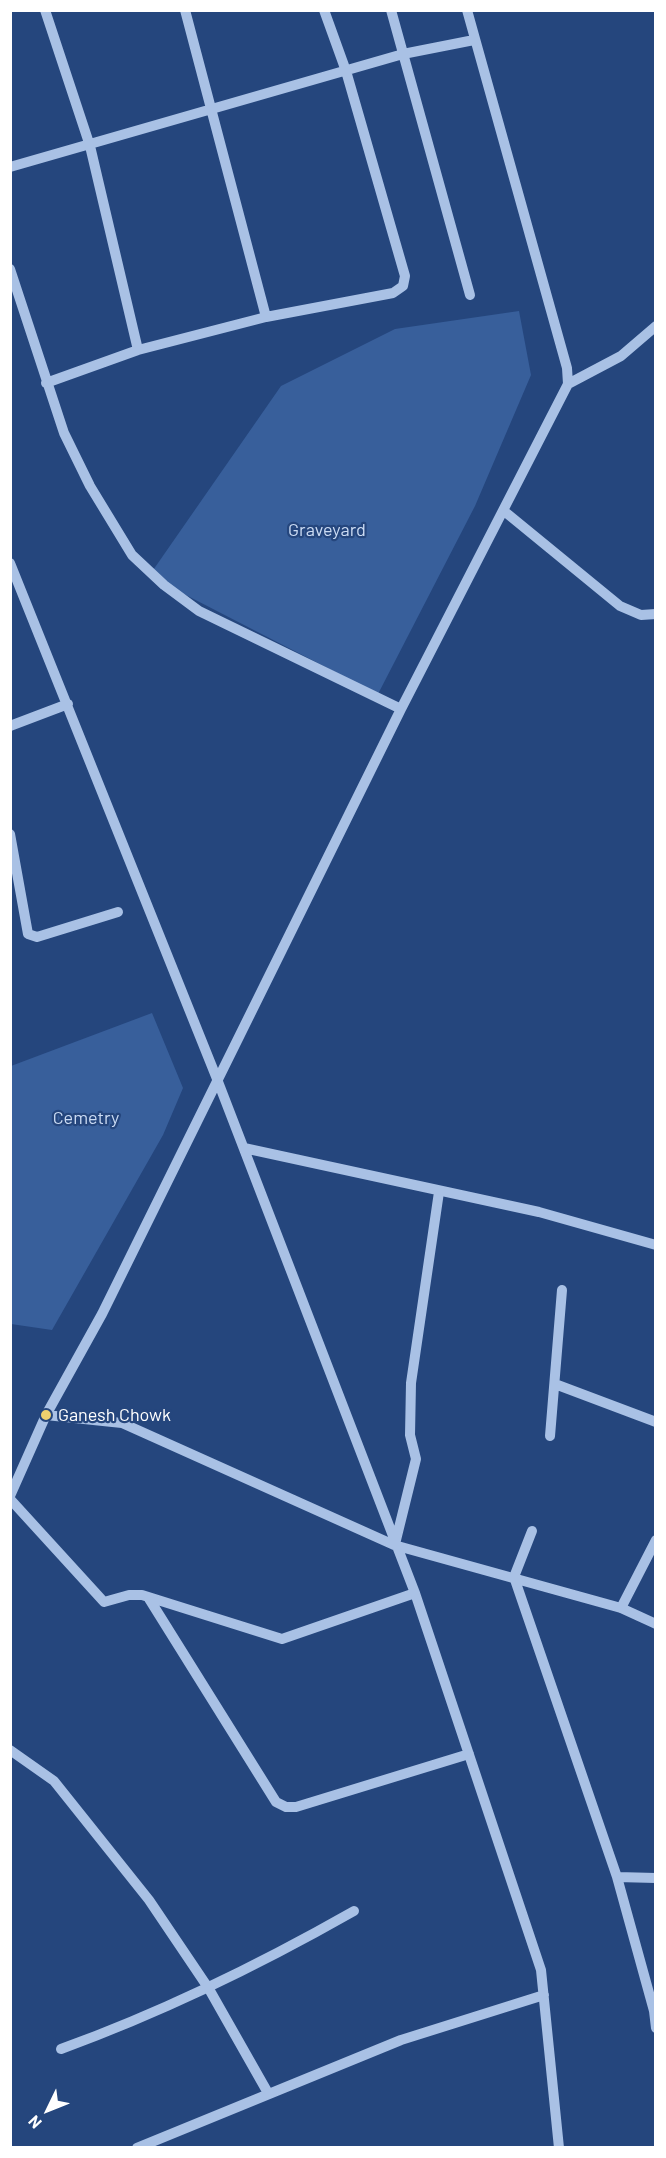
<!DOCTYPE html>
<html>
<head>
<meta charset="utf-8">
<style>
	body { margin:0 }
	#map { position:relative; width:666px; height:2158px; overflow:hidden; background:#25467d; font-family:Barlow,sans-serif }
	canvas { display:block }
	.frame { position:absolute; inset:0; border:12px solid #fff; pointer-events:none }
	.north { position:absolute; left:18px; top:2080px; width:60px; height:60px; -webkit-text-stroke:4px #25467d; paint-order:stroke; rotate:227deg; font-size:16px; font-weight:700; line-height:24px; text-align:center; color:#fff }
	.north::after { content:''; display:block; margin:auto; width:21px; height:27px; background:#fff; clip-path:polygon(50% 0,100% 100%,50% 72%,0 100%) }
</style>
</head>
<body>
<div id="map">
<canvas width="666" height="2158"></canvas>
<div class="frame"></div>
<div class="north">N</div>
</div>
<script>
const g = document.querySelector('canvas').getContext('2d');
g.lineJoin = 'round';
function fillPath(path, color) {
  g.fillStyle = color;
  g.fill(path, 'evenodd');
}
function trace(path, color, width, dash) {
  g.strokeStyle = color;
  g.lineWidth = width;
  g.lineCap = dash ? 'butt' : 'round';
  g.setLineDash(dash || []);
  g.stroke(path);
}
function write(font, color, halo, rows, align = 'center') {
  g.font = font + ' Barlow,sans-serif';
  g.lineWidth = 4.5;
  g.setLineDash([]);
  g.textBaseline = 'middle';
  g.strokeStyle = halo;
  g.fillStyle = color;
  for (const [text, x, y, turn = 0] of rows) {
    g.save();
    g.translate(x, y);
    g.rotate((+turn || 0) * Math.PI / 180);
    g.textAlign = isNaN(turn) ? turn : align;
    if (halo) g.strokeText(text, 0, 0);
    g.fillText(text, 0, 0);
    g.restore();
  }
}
fillPath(new Path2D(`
	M519,311L531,375L475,506L378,694L149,576L281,386L395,329Z
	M152,1013L183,1088L163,1135L52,1330L11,1324V1066Z`), '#385f9b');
trace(new Path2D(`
	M45,10L90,146L138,350
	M185,10L266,317
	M391,10L470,295
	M10,167L403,54L474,40
	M10,269L64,433L90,486L132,555L164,585L199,611L401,709
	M46,383L138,350L266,317L393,293L403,286L405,276L346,71L324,10
	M568,384L621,356L656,326
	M504,511L620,606L641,615L656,614
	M10,563L217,1079L415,1593L541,1970L559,2148
	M10,726L68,704
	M10,834L28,934L37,937L118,912
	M244,1148L539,1212L656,1245
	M555,1384L656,1422
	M46,1415L122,1423L394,1545L621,1608L656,1624
	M550,1436L562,1290
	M10,1496L46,1415L102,1314L401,709L568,384L567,368L467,10
	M10,1499L104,1602L129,1595H142L282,1639L415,1593
	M532,1531L514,1577L617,1877L654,2011L656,2028
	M395,1544L416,1459L410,1435L411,1383L439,1192
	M148,1597L276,1802L286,1807H296L469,1754
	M621,1608L656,1540
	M10,1750L54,1781L149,1900L209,1989L268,2093
	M617,1877L656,1878
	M61,2049C163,2012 259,1965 354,1911
	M137,2148L401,2040L544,1995`), '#a9c1e5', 10);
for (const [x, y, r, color] of [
	[46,1415,6,"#efd16e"]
]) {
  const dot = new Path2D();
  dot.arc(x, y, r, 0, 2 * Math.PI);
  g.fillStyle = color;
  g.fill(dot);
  trace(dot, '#25467d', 2);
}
write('18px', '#ccdcf4', '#25467d', [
	["Graveyard",327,530],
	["Cemetry",86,1118]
]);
write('18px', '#fff', '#25467d', [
	["Ganesh Chowk",58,1415]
], 'left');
</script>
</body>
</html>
